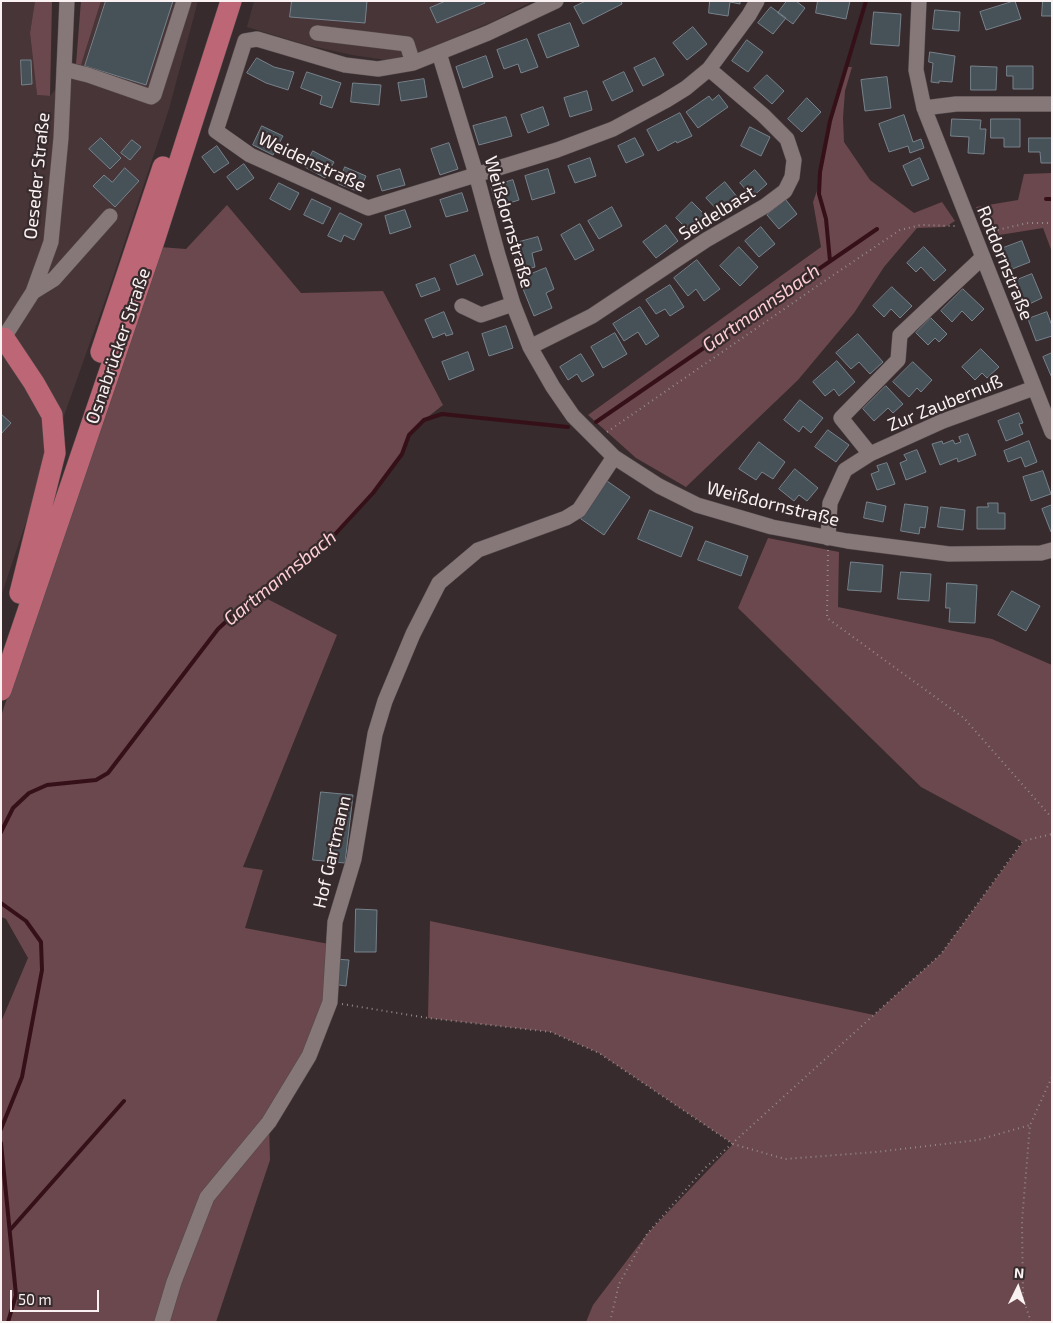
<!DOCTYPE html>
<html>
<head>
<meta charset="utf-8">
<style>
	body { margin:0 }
	#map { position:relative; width:1053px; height:1323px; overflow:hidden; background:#372b2d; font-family:"Exo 2",sans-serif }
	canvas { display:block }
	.frame { position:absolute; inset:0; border:2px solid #faf2f2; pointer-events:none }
	.north { position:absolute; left:993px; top:1263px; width:50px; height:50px; -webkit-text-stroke:4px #372b2d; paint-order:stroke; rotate:4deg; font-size:14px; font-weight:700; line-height:20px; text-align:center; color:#faf2f2 }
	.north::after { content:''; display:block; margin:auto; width:18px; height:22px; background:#faf2f2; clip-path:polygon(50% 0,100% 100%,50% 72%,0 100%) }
	.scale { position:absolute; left:10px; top:1290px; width:89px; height:22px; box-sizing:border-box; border:2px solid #faf2f2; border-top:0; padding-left:6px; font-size:15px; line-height:18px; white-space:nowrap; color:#faf2f2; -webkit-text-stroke:4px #372b2d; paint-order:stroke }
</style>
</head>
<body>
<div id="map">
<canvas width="1053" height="1323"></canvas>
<div class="frame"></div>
<div class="north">N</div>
<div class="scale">50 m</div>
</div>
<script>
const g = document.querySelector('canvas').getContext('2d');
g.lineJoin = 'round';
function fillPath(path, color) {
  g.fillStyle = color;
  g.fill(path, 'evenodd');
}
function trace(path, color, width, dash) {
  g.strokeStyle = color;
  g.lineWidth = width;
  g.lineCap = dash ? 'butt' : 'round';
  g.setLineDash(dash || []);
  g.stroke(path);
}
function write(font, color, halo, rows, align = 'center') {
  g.font = font + ' "Exo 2",sans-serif';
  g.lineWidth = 4.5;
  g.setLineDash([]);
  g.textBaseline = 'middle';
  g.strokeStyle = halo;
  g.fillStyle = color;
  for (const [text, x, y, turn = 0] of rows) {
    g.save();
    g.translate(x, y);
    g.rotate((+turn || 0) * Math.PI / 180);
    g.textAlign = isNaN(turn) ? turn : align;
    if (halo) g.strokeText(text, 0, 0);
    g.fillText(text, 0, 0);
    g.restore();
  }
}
fillPath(new Path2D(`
	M1,1H35L30,33L37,95L50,96L76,64L81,65L101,1H198L169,109L108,292L23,531L1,596Z
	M254,1H533L494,21L417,53L386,60L352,55L307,45L247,27Z`), '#483537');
fillPath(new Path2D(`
	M35,1H52L50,96L37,95L30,33Z
	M81,1H101L81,65L76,64Z
	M846,67H852L845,91L843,118L844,142L870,180L914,213L942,202L955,221L945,227L917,228L884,267L854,313L798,380L686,487L636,458L588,415L821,247L813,202L818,188L831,121Z
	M1052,173V252L1043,228L987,237L976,207L1018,200L1024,174Z
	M227,205L301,293L383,291L443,405L424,420L409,435L402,455L373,493L326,544L256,593L337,635L243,867L263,870L245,928L334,945L330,1002L269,1122L270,1160L216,1322H1V1022L28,958L6,919L1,917V716L160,247L186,249Z
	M768,538L839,552L838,607L992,639L1052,665V1322H586L593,1305L647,1234L733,1144L599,1053L551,1032L428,1018L430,921L874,1015L941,954L1023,842L921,787L738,608Z`), '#6b484d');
trace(new Path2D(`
	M1046,199H1052
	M830,261L826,219L819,194L820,172L830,121L866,1
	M596,422L877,229
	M1,832L13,808L29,793L47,785L96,780L108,773L218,629L256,594L326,544L373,493L402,454L409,435L424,420L442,414L568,427
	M1,903L26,921L41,942L42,970L22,1077L1,1129
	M1,1143L16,1295L8,1322
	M10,1230L124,1101`), '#361018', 4);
const building = new Path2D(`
	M106,1H173L146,85L85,66Z
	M292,1H367L365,23L290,17Z
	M446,1H484L485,3L437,23L430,8Z
	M586,1H621L622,4L583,24L574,7Z
	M710,1H740V4L730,2L728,16L709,13Z
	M787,1H796L805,8L793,24L778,13Z
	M818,1H850L846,19L816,13Z
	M1015,1L1021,19L986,30L980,12Z
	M1043,1H1052V16H1042Z
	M771,7L786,18L773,34L758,23Z
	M935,10L960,12L959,31L933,29Z
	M874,12L901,14L899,46L871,44Z
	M570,23L579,46L547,58L538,35Z
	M693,27L707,44L687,60L673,43Z
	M527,39L538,67L521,73L518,64L504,69L497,50Z
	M747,40L763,52L748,72L732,61Z
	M930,52L955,56L952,82L939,81V83L931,82L933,63L929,62Z
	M486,56L493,77L463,88L456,67Z
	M257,58L274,67L294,72L288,90L266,83L247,73Z
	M655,58L664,75L643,86L634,68Z
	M21,60H31L32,84L22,85Z
	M971,66L997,67L996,90H971Z
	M1007,66H1033V89H1013V76H1007Z
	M307,72L341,83L332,108L320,104L322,96L301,88Z
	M624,72L633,91L612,101L603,82Z
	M767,75L784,91L772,104L754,88Z
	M887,77L891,108L865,111L861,80Z
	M424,79L427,97L401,101L398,83Z
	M353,83L381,85L379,105L351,102Z
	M587,91L592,110L570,117L564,98Z
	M719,95L728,107L698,128L686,112L709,96L712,100Z
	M807,98L821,112L802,132L788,119Z
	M543,107L549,125L528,133L521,115Z
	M680,113L692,136L677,143L676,141L658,151L647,130Z
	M904,115L913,142L921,139L924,148L910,153L908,146L889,152L879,124Z
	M506,117L512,136L479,145L473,126Z
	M952,119L981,120L980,129H986L984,154L968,153L969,137L951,136Z
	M991,119H1020V147H1004V138H991Z
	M262,126L283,136L273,155L253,145Z
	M750,127L770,137L761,156L741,146Z
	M101,138L121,158L110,169L89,149Z
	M635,138L644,155L626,163L618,146Z
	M1029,138H1052V163H1041L1040,152H1029Z
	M132,140L141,147L130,160L121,153Z
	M449,143L458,169L440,175L431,149Z
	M217,146L229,163L214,173L202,157Z
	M313,151L334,162L325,178L305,167Z
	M590,158L596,176L575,183L568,166Z
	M920,158L929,179L912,186L903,166Z
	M244,164L254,178L237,190L227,177Z
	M345,167L366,176L359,192L339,184Z
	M125,168L139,181L115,207L93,186L104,175L112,182Z
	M400,169L405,185L382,191L377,176Z
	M548,169L555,193L532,200L525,176Z
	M755,170L767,184L752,197L740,183Z
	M513,180L519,200L497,207L491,187Z
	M725,182L738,198L720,213L706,198Z
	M279,183L299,193L290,210L270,199Z
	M462,193L468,211L446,217L440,200Z
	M312,199L331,208L323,224L304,215Z
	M786,200L797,214L779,229L767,215Z
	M692,202L707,217L691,233L676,218Z
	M612,207L622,226L599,239L588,221Z
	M405,210L411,227L390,234L385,216Z
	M340,213L362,224L354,240L344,235L341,242L328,236Z
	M580,224L594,250L575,260L561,235Z
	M666,225L678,241L656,258L643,242Z
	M761,227L775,244L759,257L745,241Z
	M538,237L542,250L532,253L535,267L519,271L512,244Z
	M1022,241L1030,262L1007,271L998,250Z
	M739,247L758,267L740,286L720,266Z
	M924,247L946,270L934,281L921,267L916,272L907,263Z
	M475,255L483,275L457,285L450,265Z
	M697,260L720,289L704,301L696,289L688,296L674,278Z
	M546,268L554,289L546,293L552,308L534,316L519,279Z
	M1032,274L1042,298L1023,307L1012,282Z
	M435,278L440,290L421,297L416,285Z
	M670,285L684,307L670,316L665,309L656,314L646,300Z
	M892,287L912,306L900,318L891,309L884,317L873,306Z
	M963,289L984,309L972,321L962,311L952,322L941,311Z
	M640,307L659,336L646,345L638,332L624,341L613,324Z
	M444,312L453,334L446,336L445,333L433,338L425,320Z
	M1047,312L1052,326V336L1036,341L1028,319Z
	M931,318L947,334L939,342L935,338L928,345L916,333Z
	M506,326L513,348L489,356L482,334Z
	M615,333L627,354L603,368L591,347Z
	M858,334L883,362L870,374L859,362L851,369L836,353Z
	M981,349L999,367L987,378L982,373L975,380L962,367Z
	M468,352L474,370L449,380L442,362Z
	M1052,353V378L1043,357Z
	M581,354L594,375L582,382L577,374L568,380L560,367Z
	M837,361L855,382L839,396L834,389L825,396L813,382Z
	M913,362L932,380L921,392L917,388L909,397L893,382Z
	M886,386L903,404L893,413L888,408L874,421L863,409Z
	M800,400L823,418L811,433L803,426L799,432L784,420Z
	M1019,413L1023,423L1019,424L1023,434L1006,441L998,421Z
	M1,414L11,423L1,434Z
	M828,430L849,445L836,462L815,447Z
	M968,434L976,455L958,462L957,458L940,465L932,444L942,441L943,444L953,440L955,444L961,442L959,437Z
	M1029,441L1037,462L1025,467L1021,457L1008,462L1004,451Z
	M759,442L785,462L773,479L762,472L756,480L739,469Z
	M917,450L926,472L906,480L900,463L907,460L904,455Z
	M887,463L895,484L877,490L871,474L879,471L877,466Z
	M795,469L818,488L807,501L799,495L794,501L779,489Z
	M1043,471L1051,494L1031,501L1023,477Z
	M607,481L630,497L604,535L581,519Z
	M867,502L886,506L883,522L864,518Z
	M988,503H998V513H1005V529H977V507H988Z
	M905,504L928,507L925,528L920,527L919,534L901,531Z
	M1052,505V531L1051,532L1042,509Z
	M941,507L965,510L963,530L938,527Z
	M650,510L693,527L681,557L638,539Z
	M706,541L748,556L741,576L698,560Z
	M851,562L883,565L881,592L848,590Z
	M901,572L931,574L929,601L898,599Z
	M947,583L977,585L975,623L949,622L950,608H946Z
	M1012,591L1040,606L1026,631L998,615Z
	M321,792L353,795L345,863L313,860Z
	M356,909L377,910L376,952H355Z
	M335,959L349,960L346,986L332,984Z`);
fillPath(building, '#475158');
trace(building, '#77828b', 1);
const minor = new Path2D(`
	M556,1L488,33L413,63L378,69L345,65L257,39L245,41L216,131L250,155L368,208L557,150L613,129L665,101L686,88L709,69L749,15L757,1
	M919,1L916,70L924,108L1052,432
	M317,33L407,44L413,63
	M439,53L476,174L498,255L513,304L530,347L553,387L573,416L614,457L659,486L697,505L772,527L847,541L949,554L1041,553L1052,550
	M64,69L88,75L151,97L154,95L184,1
	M924,108L956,104H1052
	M33,292L54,279L110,216
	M462,306L481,315L513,304
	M1,342L33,292L51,242L61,138L67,1
	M530,347L592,316L706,240L765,206L785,191L792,177L794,160L787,139L763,115L709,69
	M870,454L841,418L898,360L900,335L983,257
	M828,538L830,503L845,470L870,454L943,421L1034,388
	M162,1322L174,1282L207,1197L269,1122L309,1056L330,1002L335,922L354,859L375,734L385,701L413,634L439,583L478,550L566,518L579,510L614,457`);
const highway = new Path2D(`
	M4,338L34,383L52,415L55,453L20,593
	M101,352L163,167
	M1,690L154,241L231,1`);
trace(minor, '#53494a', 16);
trace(highway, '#53494a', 22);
trace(new Path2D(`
	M988,232L1028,223H1052
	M607,432L823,282L900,230L921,225L956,226
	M828,550L827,618L964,718L1052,818
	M342,1004L428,1018L551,1032L599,1053L733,1144L785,1159L876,1152L978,1140L1030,1125
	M610,1322L619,1284L647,1234L704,1169L941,954L1023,841L1052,834
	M1031,1322L1023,1298L1022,1221L1030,1125L1052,1077`), '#948a8b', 2, [1, 4]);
trace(minor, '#867779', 15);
trace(highway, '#bd6675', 21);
write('18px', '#faf2f2', '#372b2d', [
	["Weidenstraße",312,162,25],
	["Oeseder Straße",37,176,-84],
	["Seidelbast",717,213,-32],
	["Weißdornstraße",509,222,74],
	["Rotdornstraße",1005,263,68],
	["Osnabrücker Straße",118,346,-71],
	["Zur Zaubernuß",945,403,-22],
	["Weißdornstraße",773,504,14],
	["Hof Gartmann",332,852,-77]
]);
write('italic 19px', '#ffcfd5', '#372b2d', [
	["Gartmannsbach",761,308,-35],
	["Gartmannsbach",280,578,-39]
]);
</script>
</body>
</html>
